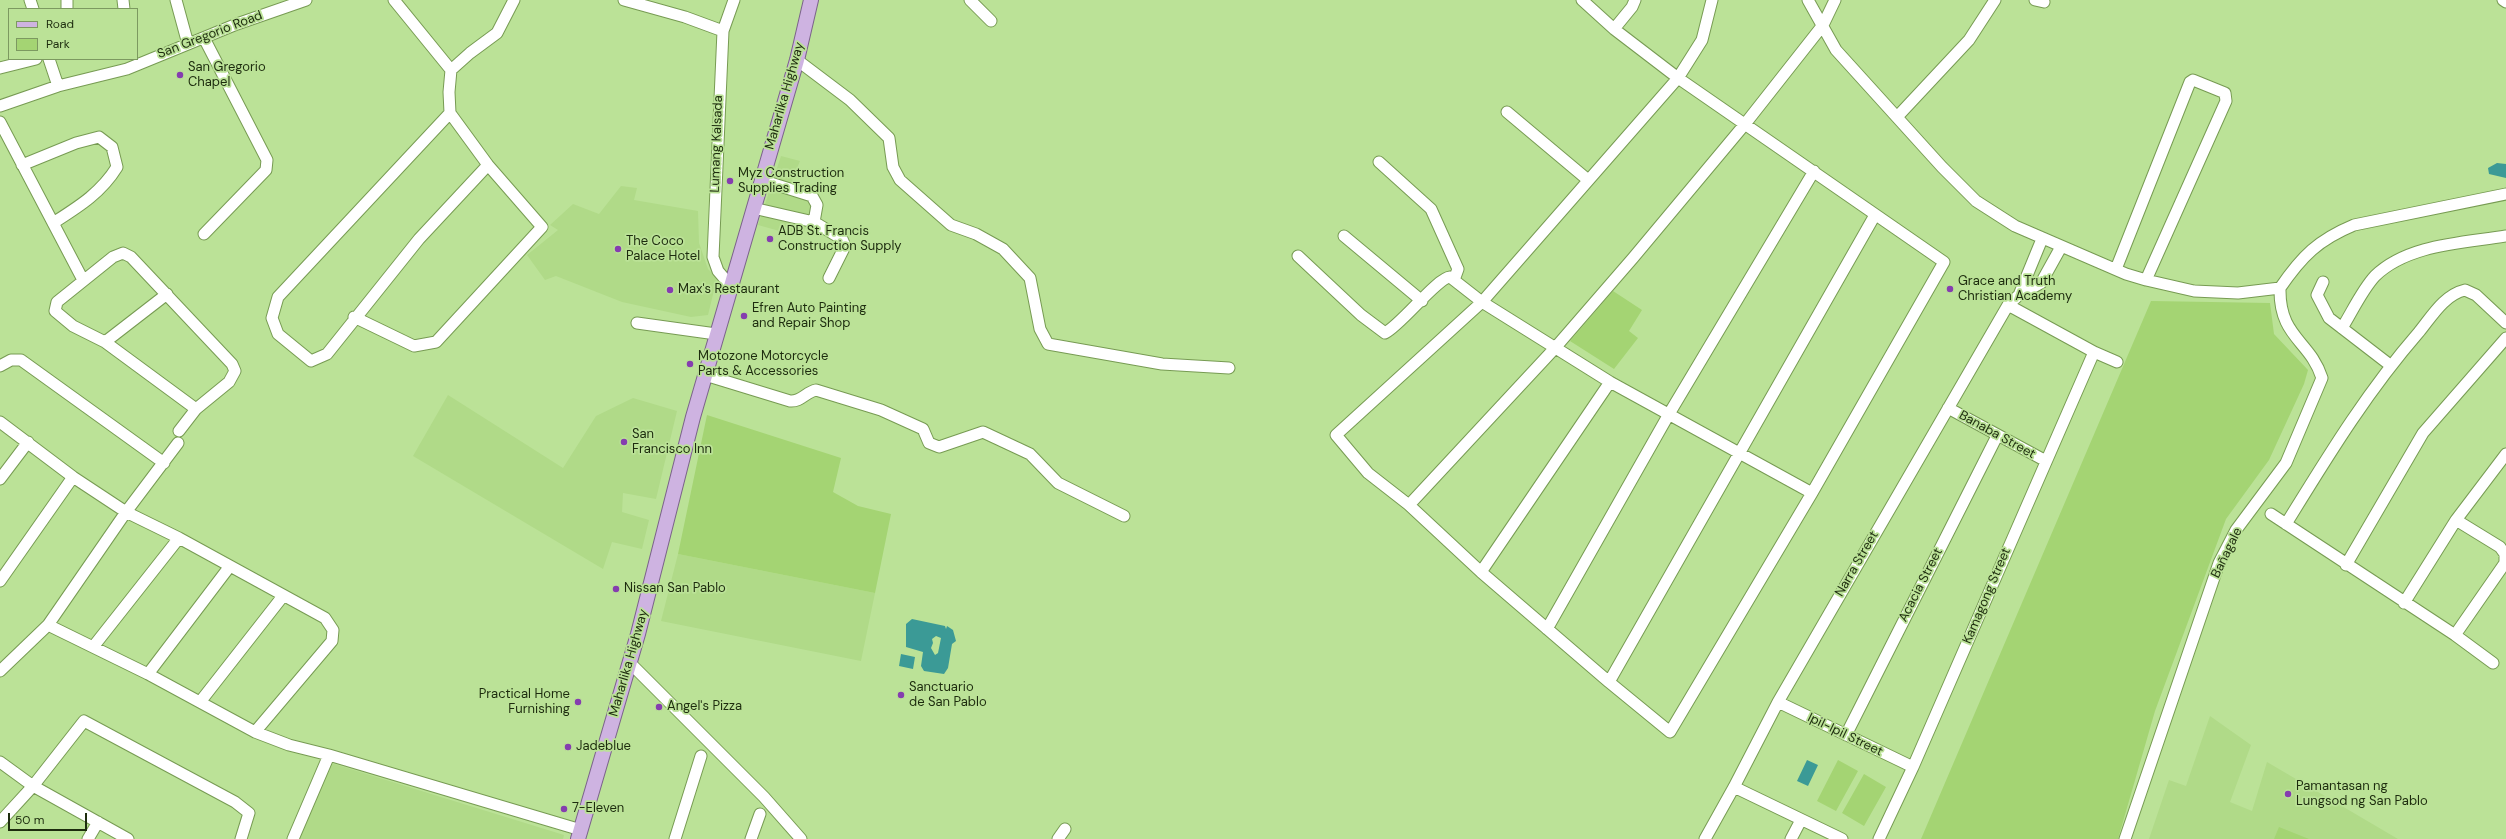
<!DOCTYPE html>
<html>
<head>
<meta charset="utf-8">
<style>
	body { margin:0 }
	#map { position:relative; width:2506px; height:839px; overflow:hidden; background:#bbe297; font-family:"DM Sans",sans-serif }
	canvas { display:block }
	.legend { position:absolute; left:8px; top:8px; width:130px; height:52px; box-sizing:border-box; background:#bbe297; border:1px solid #7c9960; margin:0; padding:5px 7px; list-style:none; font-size:12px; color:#1d2c0e }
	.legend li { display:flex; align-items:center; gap:8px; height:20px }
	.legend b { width:20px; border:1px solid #7c9960 }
	.scale { position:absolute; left:8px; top:813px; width:79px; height:18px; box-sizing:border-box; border:2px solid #1d2c0e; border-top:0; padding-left:5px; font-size:12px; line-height:14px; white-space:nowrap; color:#1d2c0e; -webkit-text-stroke:3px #bbe297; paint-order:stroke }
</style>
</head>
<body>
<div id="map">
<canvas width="2506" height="839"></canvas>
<ul class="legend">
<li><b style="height:5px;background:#ceb3e1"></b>Road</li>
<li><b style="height:11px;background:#a4d473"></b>Park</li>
</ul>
<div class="scale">50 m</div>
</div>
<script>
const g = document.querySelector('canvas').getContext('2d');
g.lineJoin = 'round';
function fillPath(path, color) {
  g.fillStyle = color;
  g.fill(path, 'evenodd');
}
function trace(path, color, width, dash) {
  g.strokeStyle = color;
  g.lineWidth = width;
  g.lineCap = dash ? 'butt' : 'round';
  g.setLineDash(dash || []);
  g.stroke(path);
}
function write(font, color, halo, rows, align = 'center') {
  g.font = font + ' "DM Sans",sans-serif';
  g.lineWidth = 3.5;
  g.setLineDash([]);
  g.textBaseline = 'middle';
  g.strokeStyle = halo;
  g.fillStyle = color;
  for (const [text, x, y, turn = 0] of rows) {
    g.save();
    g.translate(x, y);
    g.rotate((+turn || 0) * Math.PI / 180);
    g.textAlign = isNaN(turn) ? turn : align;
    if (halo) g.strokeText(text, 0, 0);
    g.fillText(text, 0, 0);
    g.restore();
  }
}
fillPath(new Path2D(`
	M781,156L800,161L792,180L820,198L801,237L758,225Z
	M621,186L637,188L634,200L698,211L699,243L708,269L717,278L708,315L691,317L622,302L556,276L545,280L527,255L558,230L550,225L573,204L599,214Z
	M448,395L563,468L596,416L633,398L677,411L656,499L623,493L622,512L649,520L642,549L612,542L603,569L413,456Z
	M678,554L875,593L861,661L661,621Z
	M2210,716L2251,745L2230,802L2252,811L2267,762L2398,839H2149L2169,780L2186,786Z
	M331,763L564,835L563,839H295Z`), '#b0da88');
fillPath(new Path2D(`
	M1613,291L1642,310L1629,331L1638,338L1614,369L1570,341Z
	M2151,301L2270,303L2274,334L2308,370L2304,384L2269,460L2226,519L2155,711L2118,839H1921Z
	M707,415L841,458L833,492L858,506L891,514L875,593L678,554Z
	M1838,760L1858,771L1836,811L1817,801Z
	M1864,774L1886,787L1864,826L1842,813Z
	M2279,827L2309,839H2274Z`), '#a4d473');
fillPath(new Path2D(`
	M2497,163L2506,164V178L2489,174L2488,168Z
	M912,619L945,626L946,629L947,626L953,630L956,641L952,644L948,668L944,674L924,671L921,666L923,652L906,647V624ZM936,636L941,638L938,653L935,655L931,648L933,643L932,639Z
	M901,654L915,657L913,669L899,666Z
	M1807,760L1818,765L1808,786L1797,781Z`), '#3b9a96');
const minor = new Path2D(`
	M30,0L33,9
	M67,0V9
	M123,0L124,9
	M176,0L188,44
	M394,0L451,70
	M624,0L685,17L723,31
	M970,0L991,21
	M1582,0L1614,29L1678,78L1944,262L1812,493L1670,732L1609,682L1481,572L1409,505L1368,473L1336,435L1482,302L1678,78L1702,40L1712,0
	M1808,0L1836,50L1942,167L1976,201L2015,226L2126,274L2146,280L2194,291L2238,293L2280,288C2302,256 2318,240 2354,225L2506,194
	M2035,0L2044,2
	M2503,0L2506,2
	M1614,29L1632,7L1635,0
	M204,38L267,160L266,170L204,234
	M49,59L58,86
	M797,60L850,100L889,138L893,167L900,180L951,225L976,234L1003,249L1030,278L1040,329L1048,344L1162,364L1229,368
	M0,68L36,59
	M0,106L58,86L127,69L237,24L306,0
	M1507,112L1588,180
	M450,113L278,297L272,318L278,334L311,361L327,354L419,239L488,165
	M1897,117L1969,40L1995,0
	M0,122L83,280
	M1379,162L1431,209L1458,269L1454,280
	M22,165L76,143L99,137L112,147L117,167C101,193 78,207 53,223
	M761,180L812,196L817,205L814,222L842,239L845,246L829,278
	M753,208L814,222
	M1344,236L1422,301
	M1298,256L1361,315L1385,333C1402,324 1437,278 1450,277L1482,302L1610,382L1812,493
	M2116,269L2190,82L2193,80L2225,93L2226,101L2146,280
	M2323,282L2317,295L2329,318L2390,365
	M730,285L718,271L713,257L723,31L734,0
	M2019,295L2042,239
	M2008,305L2094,352L2117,362
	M354,317L414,346L436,342L542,227L488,165L450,113L449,92L451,70L470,53L497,33L514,0
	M637,323L716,334
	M2342,328C2352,312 2362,290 2375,276C2408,244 2464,243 2506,236
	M105,342L167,294
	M0,366L11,360H21L164,463
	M705,375L790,401C801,402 806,392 816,390L881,410L923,429L929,443L939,447L983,432L1030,454L1058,483L1124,516
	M1948,408L2046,461
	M0,422L73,477L126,512L179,538L325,618L333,630L332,641L255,732
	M179,431L196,409L229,382L235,371L232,364L131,257L123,253L113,257L57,302L55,311L73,326L105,342L196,409
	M0,479L28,442
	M1409,505L1555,348L1633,258L1745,124L1823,25L1835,0
	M2271,514L2455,635L2493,663
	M2286,524C2328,456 2366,393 2419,332C2432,316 2444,295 2465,290L2476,295L2506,323
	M2346,565L2423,433L2506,338
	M1481,572L1610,382
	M0,581L73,477
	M2404,603L2456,520L2506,454
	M48,625L148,674L255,732L289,745L329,755
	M1547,629L1669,414L1814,171
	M2455,635L2505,563V554L2500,547L2456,520
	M93,647L179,538
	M629,662L764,797L801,839
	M0,671L48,625L126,512L178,443
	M148,674L230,566
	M1609,682L1875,215
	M200,702L283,596
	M1778,702L1913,767
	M1846,735L1997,436
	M0,762L33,786L128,839
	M1734,787L1842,839
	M0,822L33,786L84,721L235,802L249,813L241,839
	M88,839L98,822
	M293,839L329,755L581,830
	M675,839L701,756
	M751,839L760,814
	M1058,839L1065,829
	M1705,839L1734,787L1778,702L2008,305L2019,295L2041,283L2061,247
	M1791,839L1801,820
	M1879,839L1913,767L2094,352
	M2125,839L2219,563L2236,530L2286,463L2322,378C2310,340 2279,338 2280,288`);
const major = new Path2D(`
	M578,839L638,634L693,417L797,60L811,0`);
trace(minor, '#779b53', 13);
trace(major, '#7b638a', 16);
trace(minor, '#fff', 11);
trace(major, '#ceb3e1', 14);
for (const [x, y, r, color] of [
	[180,75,4,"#853daf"],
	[730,181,4,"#853daf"],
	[770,239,4,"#853daf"],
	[618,249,4,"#853daf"],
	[1950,289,4,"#853daf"],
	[670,290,4,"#853daf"],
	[744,316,4,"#853daf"],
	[690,364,4,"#853daf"],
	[624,442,4,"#853daf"],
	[616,589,4,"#853daf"],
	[901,695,4,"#853daf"],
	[578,702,4,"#853daf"],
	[659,707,4,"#853daf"],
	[568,747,4,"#853daf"],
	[2288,794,4,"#853daf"],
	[564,809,4,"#853daf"]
]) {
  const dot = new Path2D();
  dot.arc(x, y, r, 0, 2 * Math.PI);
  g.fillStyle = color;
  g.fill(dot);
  trace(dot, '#bbe297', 1.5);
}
write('13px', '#1d2c0e', '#bbe297', [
	["San Gregorio Road",210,35,-21],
	["Maharlika Highway",785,96,-74],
	["Lumang Kalsada",717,144,-88],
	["Banaba Street",1997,435,29],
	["Bañagale",2227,553,-64],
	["Narra Street",1857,564,-60],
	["Acacia Street",1921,585,-63],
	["Kamagong Street",1987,596,-67],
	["Maharlika Highway",629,663,-74],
	["Ipil-Ipil Street",1845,735,26]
]);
write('13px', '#1d2c0e', '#bbe297', [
	["San Gregorio",188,68],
	["Chapel",188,83],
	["Myz Construction",738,174],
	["Supplies Trading",738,189],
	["ADB St. Francis",778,232],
	["Construction Supply",778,247],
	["The Coco",626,242],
	["Palace Hotel",626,257],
	["Grace and Truth",1958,282],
	["Christian Academy",1958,297],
	["Max's Restaurant",678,290],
	["Efren Auto Painting",752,309],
	["and Repair Shop",752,324],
	["Motozone Motorcycle",698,357],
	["Parts & Accessories",698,372],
	["San",632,435],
	["Francisco Inn",632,450],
	["Nissan San Pablo",624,589],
	["Sanctuario",909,688],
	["de San Pablo",909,703],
	["Practical Home",570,695,"right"],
	["Furnishing",570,710,"right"],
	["Angel's Pizza",667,707],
	["Jadeblue",576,747],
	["Pamantasan ng",2296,787],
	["Lungsod ng San Pablo",2296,802],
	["7-Eleven",572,809]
], 'left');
</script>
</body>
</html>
